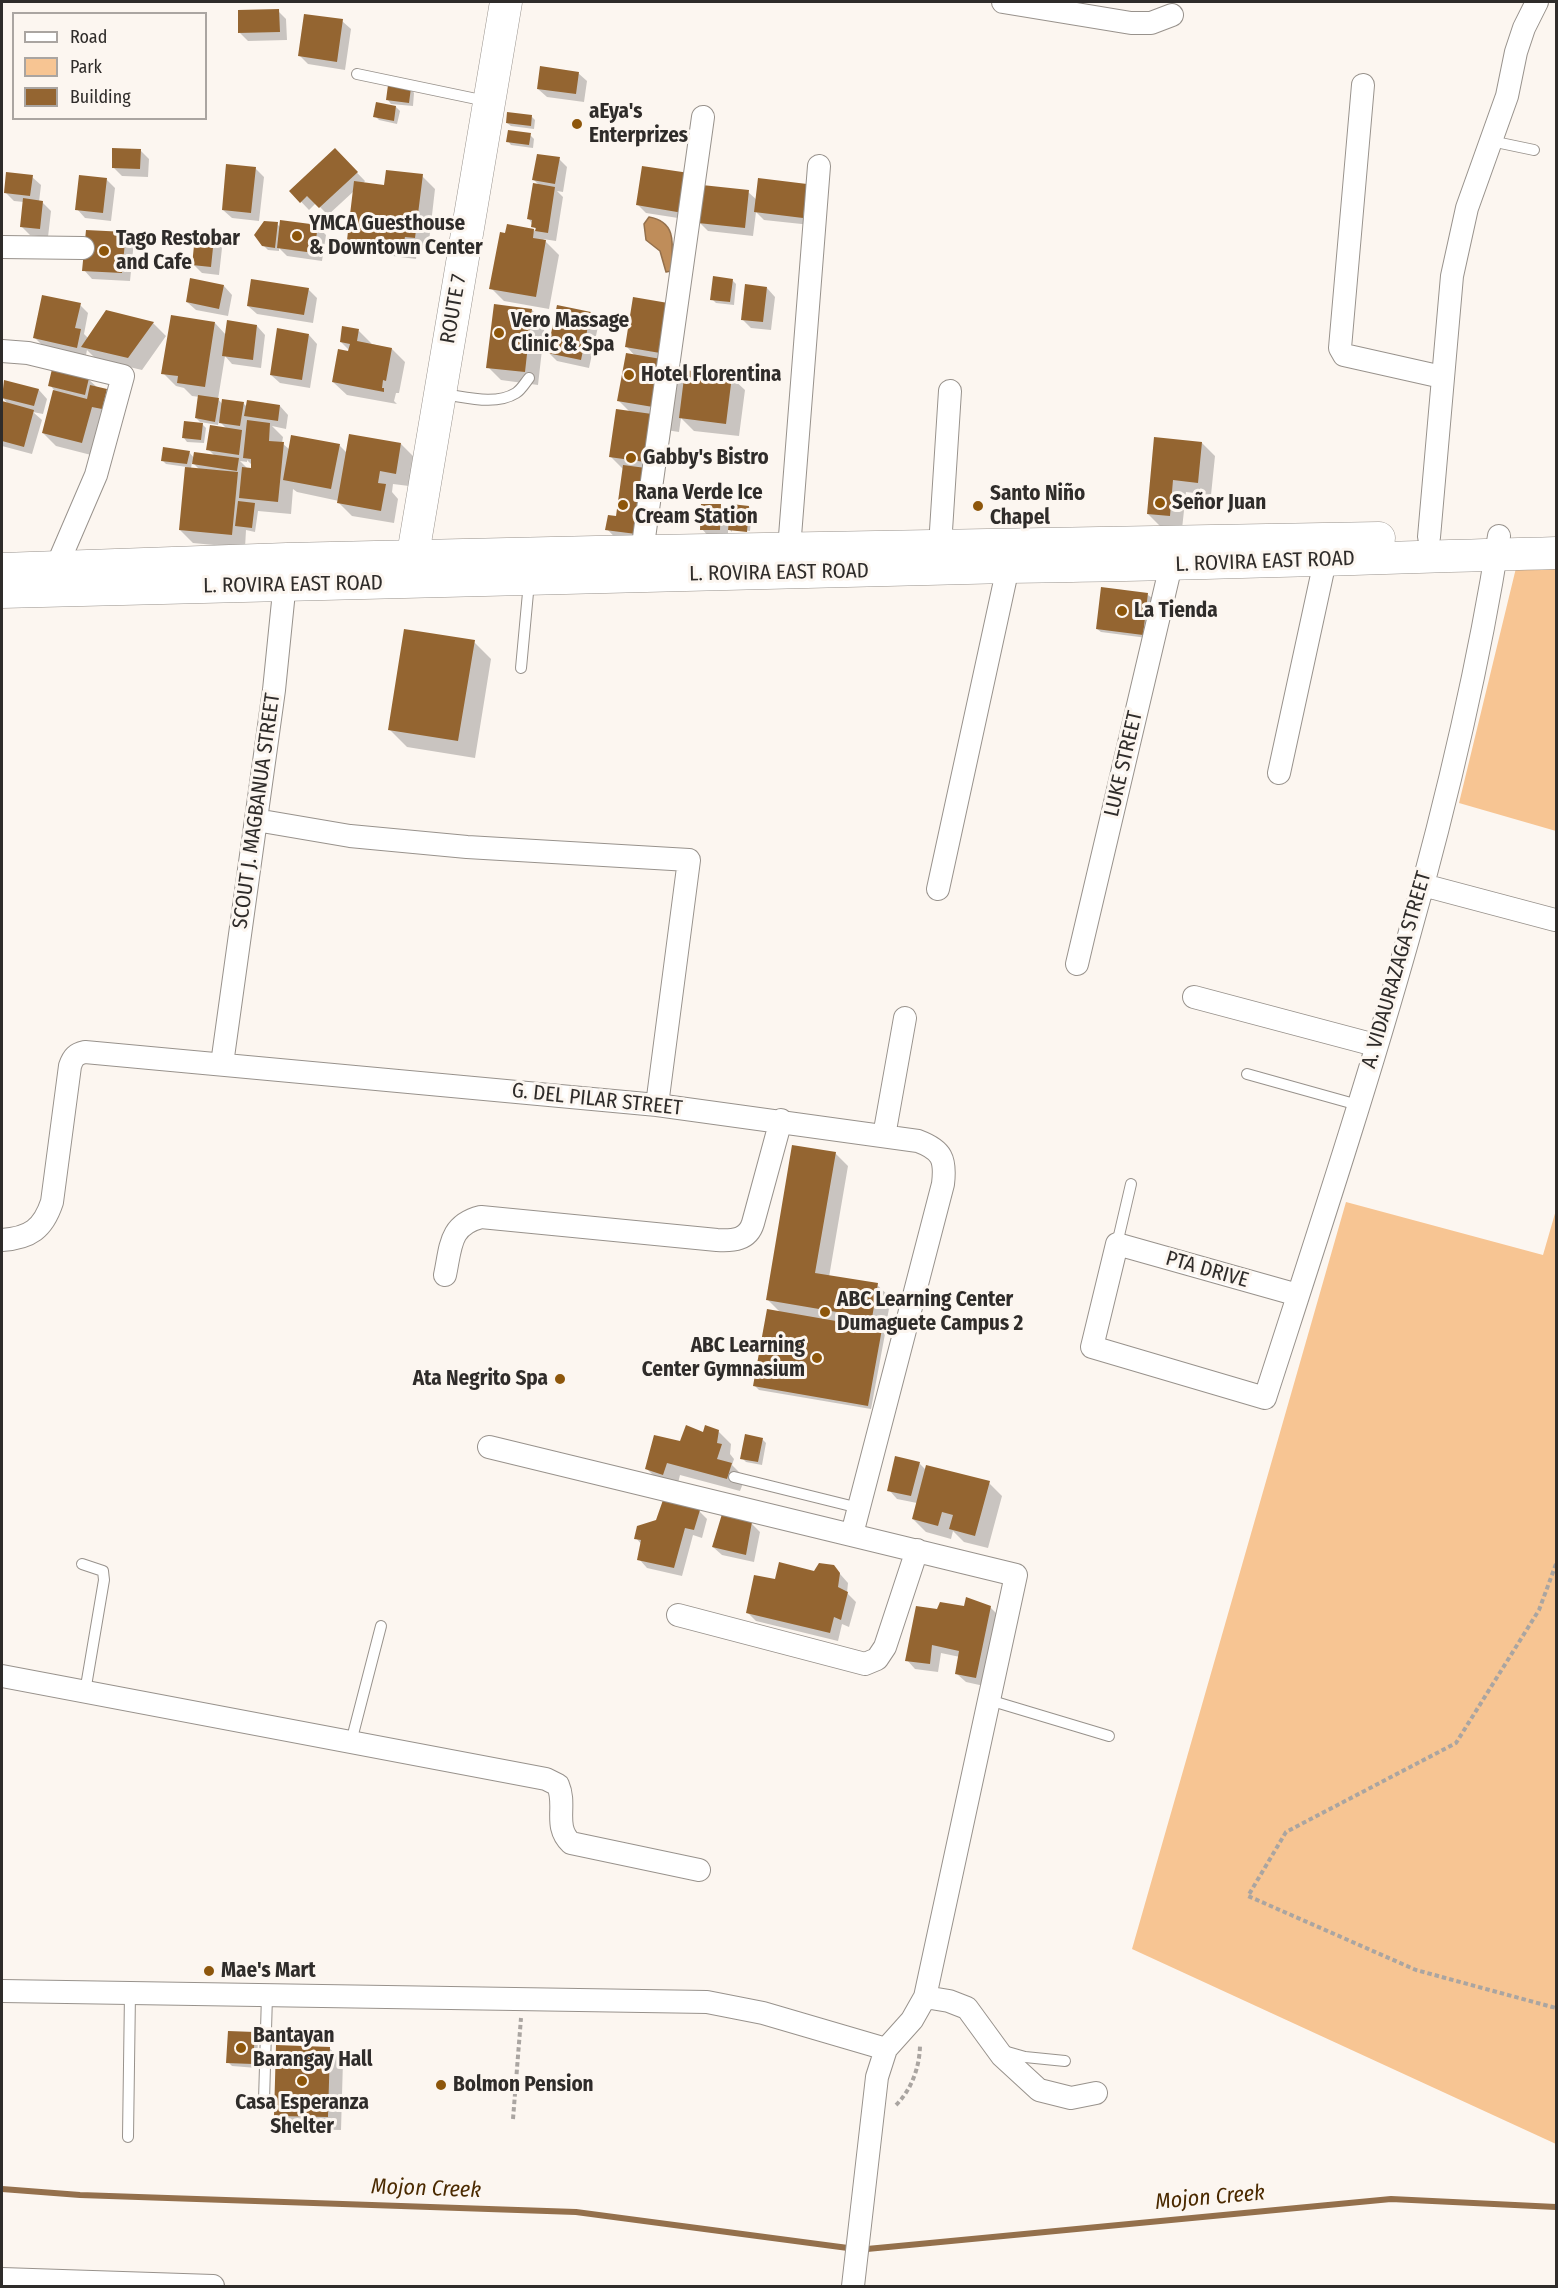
<!DOCTYPE html>
<html>
<head>
<meta charset="utf-8">
<style>
	body { margin:0 }
	#map { position:relative; width:1558px; height:2288px; overflow:hidden; background:#fcf6f0; font-family:"Fira Sans Condensed",sans-serif }
	canvas { display:block }
	.frame { position:absolute; inset:0; border:3px solid #2f2c2a; pointer-events:none }
	.legend { position:absolute; left:12px; top:12px; width:195px; height:108px; box-sizing:border-box; background:#fcf6f0; border:2px solid #aaa5a1; margin:0; padding:8px 10px; list-style:none; font-size:18px; color:#2f2c2a }
	.legend li { display:flex; align-items:center; gap:12px; height:30px }
	.legend b { width:30px; border:2px solid #aaa5a1 }
</style>
</head>
<body>
<div id="map">
<canvas width="1558" height="2288"></canvas>
<div class="frame"></div>
<ul class="legend">
<li><b style="height:8px;background:#fff"></b>Road</li>
<li><b style="height:16px;background:#f7c593"></b>Park</li>
<li><b style="height:16px;background:#946531"></b>Building</li>
</ul>
</div>
<script>
const g = document.querySelector('canvas').getContext('2d');
g.lineJoin = 'round';
function fillPath(path, color) {
  g.fillStyle = color;
  g.fill(path, 'evenodd');
}
function trace(path, color, width, dash) {
  g.strokeStyle = color;
  g.lineWidth = width;
  g.lineCap = dash ? 'butt' : 'round';
  g.setLineDash(dash || []);
  g.stroke(path);
}
function write(font, color, halo, rows, align = 'center') {
  g.font = font + ' "Fira Sans Condensed",sans-serif';
  g.lineWidth = 6;
  g.setLineDash([]);
  g.textBaseline = 'middle';
  g.strokeStyle = halo;
  g.fillStyle = color;
  for (const [text, x, y, turn = 0] of rows) {
    g.save();
    g.translate(x, y);
    g.rotate((+turn || 0) * Math.PI / 180);
    g.textAlign = isNaN(turn) ? turn : align;
    if (halo) g.strokeText(text, 0, 0);
    g.fillText(text, 0, 0);
    g.restore();
  }
}
fillPath(new Path2D(`
	M1556,567V831L1459,803L1516,568Z
	M1346,1202L1543,1255L1556,1210V2144L1132,1949Z`), '#f7c593');
const water = new Path2D(`
	M649,217C679,222 672,248 671,271L666,272L660,251L646,240L644,224Z`);
fillPath(water, '#bf8d5a');
trace(water, '#94704c', 1.5);
fillPath(new Path2D(`
	M278,11L286,19L287,40L248,41L240,33Z
	M342,21L351,29L345,70L308,64L300,56Z
	M578,73L587,81L584,102L547,97L538,89Z
	M411,89L414,93L413,106L391,104L388,100Z
	M396,107L400,111L397,124L379,120L375,116Z
	M531,116L535,120L534,129L511,126L507,123Z
	M530,135L534,139L533,148L511,145L508,141Z
	M140,150L149,159L148,177L122,176L113,167Z
	M335,150L365,181L363,184L385,186L422,176L435,189L428,250L417,249L416,259L362,252L349,239L354,191L328,215L316,203L309,210L291,191Z
	M559,159L567,167L563,192L557,191L563,197L556,241L543,239L559,255L549,309L504,301L491,288L508,226L537,231L529,219L540,186L534,180Z
	M255,168L264,177L259,221L232,218L223,210Z
	M643,168L691,220L646,213L638,205Z
	M32,177L41,185L39,202H42L51,211L48,237L30,235L21,226L24,202L14,201L5,192Z
	M106,179L115,188L111,221L85,218L77,209Z
	M806,185L811,225L764,220L756,212L753,236L708,231L700,223L748,192L757,200Z
	M277,224L281,228L317,226L326,235L322,261L287,256L279,248V251L268,250L263,245Z
	M126,233L134,241L130,281L92,279L84,270Z
	M214,239L222,248L219,275L202,273L193,264Z
	M732,280L736,284L734,305L716,303L712,299Z
	M224,286L232,295L228,316L196,310L187,302Z
	M767,288L775,297L771,330L751,328L742,319Z
	M308,289L317,298L313,323L257,314L248,306Z
	M667,304L659,359L685,385L731,377L745,390L739,436L694,431L681,418L679,432L666,430L652,477L663,488L653,551L624,547L607,529L617,518L624,470L610,456L631,413L619,401L636,357L627,347Z
	M80,305L88,313L84,334L88,338L153,323L166,336L142,370L96,359L87,350L86,355L43,346L35,338Z
	M532,310L545,323L538,385L501,380L488,367Z
	M590,313L599,322L589,368L557,361L548,352Z
	M215,323L226,335L257,326L265,335L261,368L232,364L225,356L218,399L223,405L243,403L247,407L280,406L288,415L286,429L272,426L283,437L282,443L290,450L339,445L347,453L401,444L414,457L409,486L393,484L392,492L398,499L394,523L352,516L339,503V501L297,492L293,489L291,514L258,511L255,532L246,530L245,548L193,543L180,530L187,467L166,464L162,460L189,452L194,458L215,456L208,449L227,429L219,421L218,425L200,422L196,418L200,397L192,396L184,388L176,386L163,373ZM247,460L252,465V469H248L240,461L247,462ZM192,462L200,470L191,469Z
	M359,331L372,344L392,349L405,362L399,393H396L394,401L397,404L347,395L333,382L352,353L341,342Z
	M309,335L317,344L310,388L280,383L271,375Z
	M88,379L98,388L106,390L119,404L95,456L56,446L43,433L54,390L50,385Z
	M5,382L39,390L47,399L43,414L33,412L42,420L32,454L2,446V403L9,405L2,397Z
	M202,424L206,428L204,443L187,442L184,438Z
	M1155,438L1202,443L1215,456L1211,495L1186,492L1182,529L1161,527L1148,514Z
	M720,506L731,517L749,507L752,511L750,531L732,529V532L728,528V538H710L702,529Z
	M1148,595L1152,598L1147,638L1101,632L1097,629Z
	M474,642L491,659L475,758L407,747L389,729Z
	M835,1153L848,1166L829,1277L877,1285L891,1298L885,1330L880,1329L885,1334L871,1409L759,1390L755,1386L781,1313L768,1300Z
	M718,1431L731,1444L730,1454L734,1459L732,1465L745,1478L740,1491L680,1475L677,1487L660,1482L647,1469L681,1443Z
	M762,1439L766,1443L762,1465L746,1462L742,1458Z
	M919,1463L926,1470L989,1483L1002,1496L988,1548L964,1542L953,1531L951,1539L926,1532L913,1519L917,1503L897,1499L889,1490Z
	M699,1511L707,1519L702,1538L693,1535L682,1576L647,1568L639,1559L642,1545L636,1538Z
	M751,1523L760,1532L754,1562L722,1555L713,1547Z
	M833,1566L848,1583L847,1593L856,1602L849,1627L842,1624L838,1641L756,1621L747,1612L776,1581L815,1573Z
	M990,1607L999,1616L984,1686L966,1682L957,1674L960,1657L941,1653L938,1672L915,1669L907,1660L938,1610Z
	M255,2034L258,2037L257,2068L232,2066L228,2062Z
	M329,2048L343,2061L341,2130L289,2129L276,2115Z`), '#0003');
trace(new Path2D(`
	M2,2189L80,2195L576,2212L848,2248
	M867,2249L1391,2199L1556,2207`), '#94704c', 6);
fillPath(new Path2D(`
	M279,9L280,32L238,33V10Z
	M304,14L343,19L337,62L298,56Z
	M540,66L579,72L576,94L537,89Z
	M388,85L411,88L409,103L386,100Z
	M376,102L396,106L394,121L373,117Z
	M507,112L532,115L531,126L506,123Z
	M508,130L531,133L529,145L506,142Z
	M112,148L141,149L140,169L112,168Z
	M335,148L358,172L319,208L307,196L300,203L289,191Z
	M537,154L560,157L555,184L532,180Z
	M226,164L256,167L251,213L222,210Z
	M642,166L689,173L683,213L636,205Z
	M386,170L423,174L415,238L405,237L403,246L347,240L354,181L384,185Z
	M6,172L33,175L30,196L4,193Z
	M79,175L107,178L103,213L75,210Z
	M758,178L807,184L803,218L754,212Z
	M533,183L555,187L548,233L535,231L536,228L531,227L532,220L527,219Z
	M702,185L749,190L745,228L698,223Z
	M23,198L43,201L40,229L20,227Z
	M280,220L318,225L314,253L277,248Z
	M264,221L278,222L275,248L262,246L254,235Z
	M507,224L534,229L533,238L546,240L536,297L489,289L500,232L505,233Z
	M86,230L126,232L122,273L82,271Z
	M195,236L214,238L211,267L192,265Z
	M713,276L733,279L730,302L710,300Z
	M190,278L224,285L219,309L186,302Z
	M251,279L309,288L304,315L247,306Z
	M745,284L767,287L763,322L741,320Z
	M42,295L81,303L75,328L81,329L77,348L33,338Z
	M633,297L668,303L660,353L625,347Z
	M494,304L532,309L525,372L486,368Z
	M557,305L591,312L581,360L547,353Z
	M106,310L154,322L128,358L81,347Z
	M171,315L215,322L205,387L177,383L178,376L161,374Z
	M227,320L257,325L253,360L222,356Z
	M342,326L359,329L357,341L392,348L386,381L383,380L382,388H384V392L332,382L338,349L348,351L350,344L340,342Z
	M277,328L309,334L302,380L270,375Z
	M626,353L661,359L653,407L617,401Z
	M52,369L89,378L85,395L48,386Z
	M685,370L732,376L726,424L679,418Z
	M4,380L39,389L34,406L2,398Z
	M90,385L107,389L102,409L92,407L82,443L42,433L53,390L87,399Z
	M198,395L219,398L215,422L195,418Z
	M222,399L244,402L240,426L219,423Z
	M247,400L280,405L278,421L244,416Z
	M2,401L34,410L24,447L2,441Z
	M616,409L652,414L645,462L609,457Z
	M247,420L270,423L269,441L284,442L278,502L239,498L242,467L251,468V459L243,458Z
	M184,421L203,423L201,440L182,438Z
	M210,425L242,430L239,455L206,450Z
	M349,434L401,443L396,474L380,471L378,483L386,484L381,511L337,503Z
	M291,435L340,444L331,489L283,480Z
	M1154,437L1202,442L1198,483L1173,480L1170,516L1147,514Z
	M163,447L190,451L187,464L161,461Z
	M194,452L239,458L237,471L192,464Z
	M623,465L646,468L636,534L605,530L608,515L616,516Z
	M185,467L238,472L232,535L179,530Z
	M238,501L255,503L252,528L235,526Z
	M701,504H721L720,530H700Z
	M731,504L749,506L747,532L728,530Z
	M1101,587L1148,593L1143,635L1096,629Z
	M404,629L475,640L458,741L388,730Z
	M792,1145L836,1152L815,1273L878,1283L872,1318L766,1300Z
	M767,1309L882,1329L868,1406L753,1386Z
	M686,1425L703,1432L705,1425L719,1430L717,1443L722,1444L717,1459L732,1463L727,1479L667,1463L663,1475L645,1469L654,1435L680,1441Z
	M745,1434L763,1438L758,1462L740,1459Z
	M895,1456L920,1462L911,1496L887,1491Z
	M926,1465L990,1481L975,1536L949,1529L953,1515L942,1512L938,1526L912,1519Z
	M663,1500L700,1510L694,1530L685,1528L674,1568L637,1560L641,1540L634,1539L637,1526L656,1520Z
	M722,1514L752,1522L746,1555L712,1547Z
	M779,1562L814,1571L819,1563L834,1565L840,1573L838,1587L848,1592L841,1620L834,1617L830,1633L746,1613L754,1575L775,1579Z
	M966,1597L991,1606L976,1678L955,1674L959,1651L932,1645L930,1664L905,1661L916,1606L937,1609L940,1602L964,1606Z
	M228,2031L255,2032L253,2064L226,2063Z
	M276,2045L330,2047L328,2117L274,2116Z`), '#946531');
const lane = new Path2D(`
	M357,74L486,101
	M1491,141L1534,150
	M443,394C466,397 495,406 516,393C521,390 525,383 529,378
	M521,668L529,582
	M1247,1074L1358,1105
	M1117,1244L1131,1184
	M734,1477L859,1508
	M82,1564L103,1571L104,1580L85,1692
	M989,1700L1109,1736
	M351,1742L381,1626
	M1004,2051L1025,2057L1065,2061
	M264,2101L267,1995
	M128,2137L130,1993`);
const street = new Path2D(`
	M1003,2L1131,23H1151L1172,15
	M1363,85L1340,348L1344,355L1442,377
	M2,247L83,248
	M2,351L28,353L123,376L96,475L56,568
	M1429,537L1452,276L1467,208L1507,96L1516,52L1524,28L1537,2
	M940,546L950,391
	M789,549L819,166
	M642,552L703,117
	M1279,773L1325,561
	M256,820L350,836L467,847L689,860L657,1105
	M1423,885L1555,920
	M938,889L1008,567
	M1077,964L1171,565
	M1194,997L1375,1045
	M222,1064L274,690L286,572
	M884,1136L905,1018
	M2,1240C30,1238 43,1229 52,1202L70,1066C73,1057 76,1054 85,1052L657,1105L918,1141C942,1150 946,1159 943,1184L852,1534
	M445,1275C451,1247 449,1225 481,1217L717,1240C733,1241 748,1240 753,1223L781,1120
	M1298,1295L1117,1244L1092,1347L1265,1398C1356,1116 1453,829 1499,536
	M489,1447L1016,1575L925,1997L912,2020L886,2049L877,2077L853,2286
	M678,1615L865,1664L877,1659L885,1647L917,1550
	M2,1676L546,1779L558,1785C567,1806 553,1826 571,1843L699,1870
	M2,1991L707,2002L763,2013L886,2049
	M925,1997L949,2001L967,2008L1002,2056L1039,2090L1071,2098L1096,2093
	M2,2279L213,2286`);
const secondary = new Path2D(`
	M2,569L287,559L596,552L1379,538
	M409,578L506,2
	M2,592L1008,567C1191,565 1374,558 1556,553`);
trace(lane, '#98928c', 12);
trace(street, '#98928c', 24);
trace(secondary, '#98928c', 33);
trace(new Path2D(`
	M1556,1564L1539,1610L1456,1743L1286,1832L1248,1896L1416,1970L1556,2008
	M896,2105C912,2089 920,2066 920,2044
	M513,2119L521,2018`), '#aaa5a1', 4, [4.5, 3]);
trace(lane, '#fff', 10);
trace(street, '#fff', 22);
trace(secondary, '#fff', 32);
for (const [x, y, r, color] of [
	[577,124,6,"#8d560b"],
	[297,236,6,"#8d560b"],
	[104,251,6,"#8d560b"],
	[499,333,6,"#8d560b"],
	[629,375,6,"#8d560b"],
	[631,458,6,"#8d560b"],
	[1160,503,6,"#8d560b"],
	[623,505,6,"#8d560b"],
	[978,506,6,"#8d560b"],
	[1122,611,6,"#8d560b"],
	[825,1312,6,"#8d560b"],
	[817,1358,6,"#8d560b"],
	[560,1379,6,"#8d560b"],
	[209,1971,6,"#8d560b"],
	[241,2048,6,"#8d560b"],
	[302,2081,6,"#8d560b"],
	[441,2085,6,"#8d560b"]
]) {
  const dot = new Path2D();
  dot.arc(x, y, r, 0, 2 * Math.PI);
  g.fillStyle = color;
  g.fill(dot);
  trace(dot, '#fcf6f0', 2);
}
write('bold 21px', '#2f2c2a', '#fcf6f0', [
	["aEya's",589,112],
	["Enterprizes",589,136],
	["YMCA Guesthouse",309,224],
	["& Downtown Center",309,248],
	["Tago Restobar",116,239],
	["and Cafe",116,263],
	["Vero Massage",511,321],
	["Clinic & Spa",511,345],
	["Hotel Florentina",641,375],
	["Gabby's Bistro",643,458],
	["Rana Verde Ice",635,493],
	["Cream Station",635,517],
	["Santo Niño",990,494],
	["Chapel",990,518],
	["Señor Juan",1172,503],
	["La Tienda",1134,611],
	["ABC Learning Center",837,1300],
	["Dumaguete Campus 2",837,1324],
	["ABC Learning",805,1346,"right"],
	["Center Gymnasium",805,1370,"right"],
	["Ata Negrito Spa",548,1379,"right"],
	["Mae's Mart",221,1971],
	["Bantayan",253,2036],
	["Barangay Hall",253,2060],
	["Bolmon Pension",453,2085],
	["Casa Esperanza",302,2103,"center"],
	["Shelter",302,2127,"center"]
], 'left');
write('21px', '#2f2c2a', '#fcf6f0', [
	["ROUTE 7",454,309,-80],
	["L. ROVIRA EAST ROAD",1265,562,-2],
	["L. ROVIRA EAST ROAD",779,573,-1],
	["L. ROVIRA EAST ROAD",293,585,-1],
	["LUKE STREET",1124,764,-77],
	["SCOUT J. MAGBANUA STREET",257,811,-82],
	["A. VIDAURAZAGA STREET",1397,970,-74],
	["G. DEL PILAR STREET",597,1100,6],
	["PTA DRIVE",1207,1270,16]
]);
write('italic 22px', '#4b2a00', '#fcf6f0', [
	["Mojon Creek",426,2189,2],
	["Mojon Creek",1210,2198,-5]
]);
</script>
</body>
</html>
